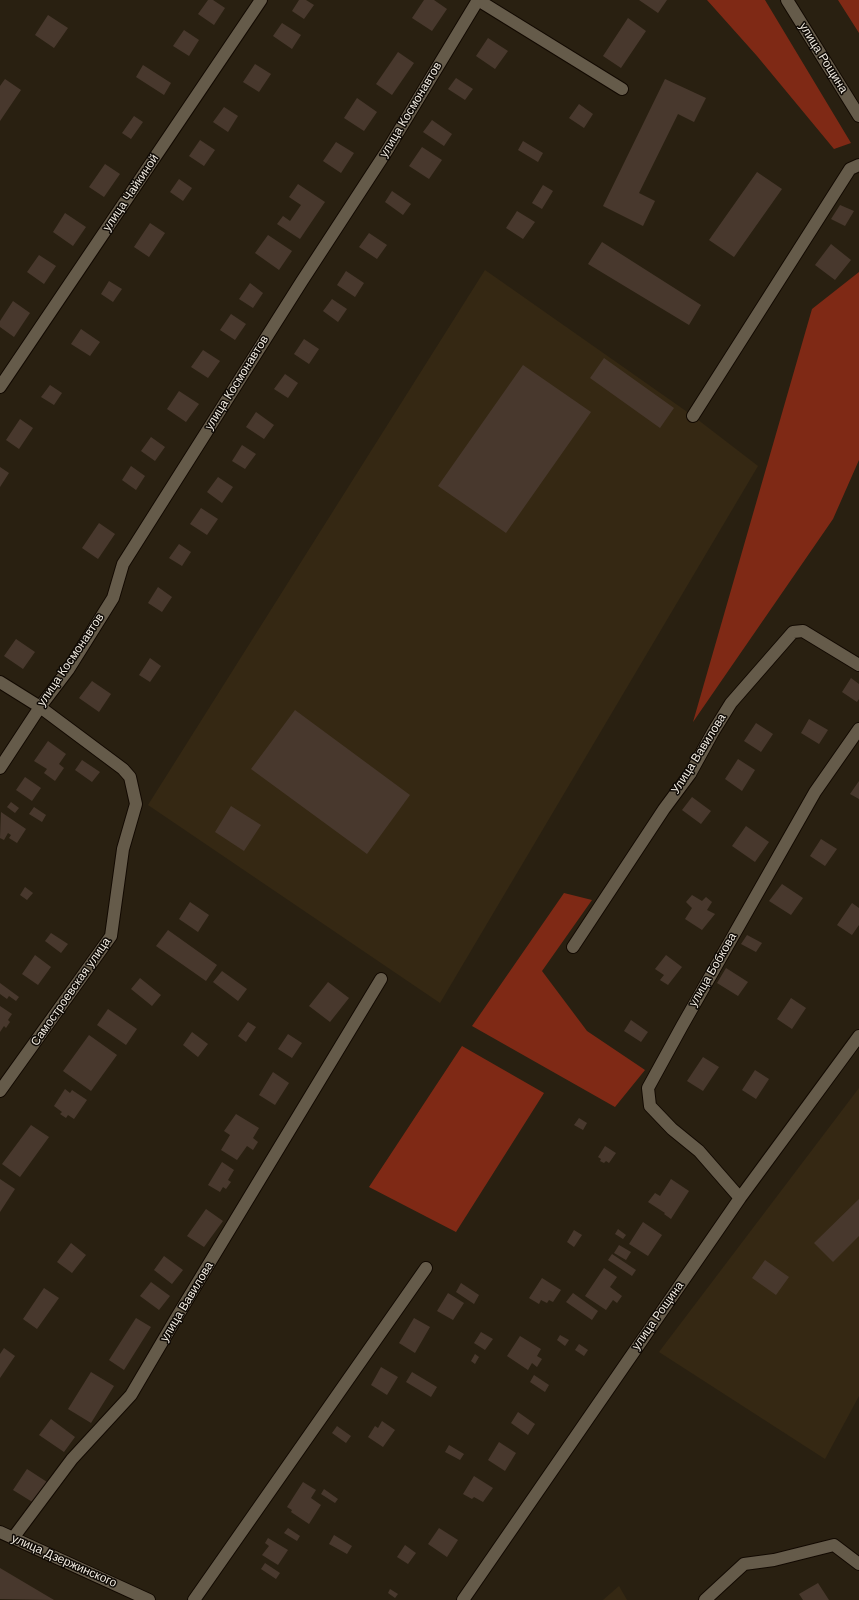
<!DOCTYPE html>
<html>
<head>
<meta charset="utf-8">
<style>
	body { margin:0 }
	canvas { display:block; background:#292011 }
</style>
</head>
<body>
<canvas width="859" height="1600"></canvas>
<script>
const g = document.querySelector('canvas').getContext('2d');
g.lineJoin = 'round';
function fillPath(path, color) {
  g.fillStyle = color;
  g.fill(path, 'evenodd');
}
function trace(path, color, width, dash) {
  g.strokeStyle = color;
  g.lineWidth = width;
  g.lineCap = dash ? 'butt' : 'round';
  g.setLineDash(dash || []);
  g.stroke(path);
}
function write(font, color, halo, rows, align = 'center') {
  g.font = font + ' Arial,sans-serif';
  g.lineWidth = 3;
  g.setLineDash([]);
  g.textBaseline = 'middle';
  g.strokeStyle = halo;
  g.fillStyle = color;
  for (const [text, x, y, turn = 0] of rows) {
    g.save();
    g.translate(x, y);
    g.rotate((+turn || 0) * Math.PI / 180);
    g.textAlign = isNaN(turn) ? turn : align;
    if (halo) g.strokeText(text, 0, 0);
    g.fillText(text, 0, 0);
    g.restore();
  }
}
fillPath(new Path2D(`
	M485,270L693,416L758,466L440,1003L148,805Z
	M859,1088V1396L825,1459L659,1352Z
	M619,1586L627,1600H603Z`), '#352813');
fillPath(new Path2D(`
	M707,0H765L851,143L834,149L757,56Z
	M838,0H859V33Z
	M859,272V460L833,519L693,722L812,309Z
	M564,893L592,900L542,971L587,1031L645,1070L615,1107L472,1026Z
	M462,1046L544,1093L456,1232L369,1187Z`), '#7f2915');
fillPath(new Path2D(`
	M208,0H213L225,8L214,25L198,14Z
	M299,0H306L314,5L304,19L292,11Z
	M424,0H434L447,9L432,31L412,18Z
	M639,0H667L658,13Z
	M48,15L68,28L54,48L35,35Z
	M628,18L646,31L621,68L603,56Z
	M282,23L301,35L292,49L273,36Z
	M184,30L199,40L189,56L173,46Z
	M488,38L508,51L495,69L476,56Z
	M398,52L414,63L392,95L376,84Z
	M255,64L271,74L259,92L243,82Z
	M143,65L171,83L164,95L136,77Z
	M456,78L473,89L465,100L448,89Z
	M5,79L21,90L0,121V86Z
	M665,79L706,98L694,122L678,114L639,193L655,201L643,226L603,206Z
	M357,98L377,112L364,131L344,118Z
	M579,104L593,114L584,128L569,118Z
	M224,107L238,116L228,132L213,122Z
	M134,116L143,122L131,139L122,133Z
	M432,120L452,134L444,146L423,132Z
	M200,140L215,150L204,166L189,156Z
	M523,141L543,153L538,162L518,150Z
	M336,142L354,153L341,173L323,161Z
	M422,147L442,160L429,179L409,166Z
	M105,164L120,174L104,197L89,187Z
	M757,172L782,189L734,257L709,240Z
	M179,179L192,188L183,201L170,192Z
	M298,184L325,202L300,239L277,224L283,216L290,221L301,205L289,197Z
	M543,185L553,191L542,209L532,203Z
	M392,191L411,204L403,215L385,202Z
	M840,205L854,211L845,226L831,219Z
	M517,211L535,222L523,239L506,228Z
	M65,213L86,227L73,246L53,232Z
	M150,223L165,233L149,257L134,247Z
	M369,233L387,245L377,259L359,247Z
	M268,235L292,251L279,270L255,253Z
	M602,242L701,305L689,325L588,264Z
	M831,244L851,260L835,280L815,265Z
	M39,255L56,266L44,284L27,272Z
	M346,271L364,283L355,297L337,285Z
	M109,281L122,289L113,302L101,294Z
	M250,283L263,293L253,308L239,299Z
	M332,299L347,309L338,322L323,311Z
	M13,301L30,313L14,337L0,327V321Z
	M231,314L246,324L235,340L220,330Z
	M81,329L100,342L90,356L71,344Z
	M304,339L319,349L309,364L294,354Z
	M203,350L220,361L208,378L191,367Z
	M604,358L674,408L660,428L590,378Z
	M523,365L591,412L506,533L438,486Z
	M285,374L298,383L288,398L274,389Z
	M50,385L62,393L54,405L41,397Z
	M179,391L199,404L186,422L167,409Z
	M256,412L274,425L264,439L246,427Z
	M20,419L33,428L19,449L6,440Z
	M151,437L165,447L155,461L141,451Z
	M242,445L256,454L245,469L232,461Z
	M131,466L145,476L136,490L122,480Z
	M0,467L9,473L0,487Z
	M218,477L233,487L222,503L207,492Z
	M201,508L218,519L207,535L190,524Z
	M99,523L115,534L98,559L82,548Z
	M179,544L191,552L182,566L169,558Z
	M158,587L172,597L162,612L148,603Z
	M16,639L35,652L23,669L4,656Z
	M150,658L161,666L150,682L139,675Z
	M851,678L859,684V699L857,702L842,692Z
	M92,681L111,694L99,712L79,698Z
	M295,710L410,795L367,854L251,769Z
	M809,719L828,730L819,744L801,733Z
	M756,723L773,734L761,752L744,741Z
	M48,741L66,754L59,764L64,768L55,781L44,773L47,769L34,761Z
	M738,759L755,770L742,791L725,779Z
	M82,760L100,772L92,782L75,770Z
	M25,777L41,788L32,801L16,790Z
	M859,781V799L850,794Z
	M692,797L711,811L701,824L682,810Z
	M11,802L19,808L15,813L7,807Z
	M231,806L261,825L244,851L215,832Z
	M34,807L46,815L42,822L29,814Z
	M1,812L26,829L17,843L9,838L11,835L8,833L4,840L0,838Z
	M746,826L769,842L755,862L732,846Z
	M821,839L837,849L825,866L810,856Z
	M782,884L803,898L791,915L769,901Z
	M25,887L33,893L27,900L20,895Z
	M692,895L702,901L706,897L712,902L707,910L715,914L702,930L685,919L692,908L686,902Z
	M190,902L209,915L198,932L179,919Z
	M852,903L859,908V925L852,935L837,925Z
	M168,930L217,965L206,981L156,946Z
	M51,933L68,944L61,953L45,941Z
	M747,935L762,943L756,952L741,944Z
	M35,955L51,967L38,985L22,974Z
	M666,955L682,967L668,985L660,980L664,975L655,969Z
	M726,968L748,982L738,996L717,983Z
	M222,971L247,989L238,1001L213,982Z
	M140,978L161,995L152,1006L131,989Z
	M328,982L349,998L330,1022L309,1006Z
	M0,983L19,997L16,1001L9,996L7,999L0,994Z
	M791,998L806,1008L792,1029L777,1019Z
	M0,1006L12,1014L8,1020L10,1022L6,1028L4,1026L0,1032Z
	M108,1009L137,1029L126,1045L97,1025Z
	M631,1020L648,1032L641,1042L624,1031Z
	M248,1022L256,1027L246,1042L238,1036Z
	M192,1032L208,1044L198,1057L183,1045Z
	M288,1034L302,1043L292,1058L278,1049Z
	M89,1035L117,1055L91,1091L63,1071Z
	M703,1057L719,1067L703,1091L687,1081Z
	M755,1070L769,1079L756,1099L742,1090Z
	M273,1072L289,1083L275,1105L259,1095Z
	M65,1089L70,1093L72,1090L87,1100L74,1119L68,1115L66,1118L60,1114L62,1112L54,1106Z
	M236,1114L259,1128L253,1138L258,1142L253,1150L247,1146L237,1160L221,1150L230,1135L224,1131Z
	M579,1118L587,1123L583,1130L574,1125Z
	M31,1125L49,1137L20,1177L2,1164Z
	M605,1146L616,1153L609,1163L606,1161L604,1163L600,1161L601,1159L598,1157Z
	M222,1162L234,1170L228,1180L231,1182L226,1189L223,1187L220,1192L208,1185Z
	M0,1179L15,1189L0,1212Z
	M671,1179L689,1191L671,1219L664,1214L665,1213L648,1202L655,1193L660,1196Z
	M859,1199V1236L833,1262L814,1243Z
	M206,1209L223,1221L204,1247L187,1236Z
	M643,1222L662,1235L648,1256L629,1244Z
	M618,1229L626,1235L623,1239L615,1234Z
	M574,1230L582,1235L574,1247L567,1242Z
	M71,1243L86,1255L72,1273L57,1262Z
	M619,1245L631,1252L626,1260L614,1253Z
	M612,1254L636,1270L632,1276L608,1260Z
	M164,1256L183,1270L172,1284L154,1270Z
	M765,1260L789,1277L776,1295L752,1278Z
	M604,1268L617,1277L610,1287L622,1296L617,1303L613,1300L606,1310L585,1296Z
	M542,1278L561,1290L553,1302L549,1300L547,1303L541,1300L539,1304L529,1298Z
	M151,1282L170,1296L159,1310L140,1296Z
	M461,1283L479,1295L474,1304L456,1292Z
	M44,1288L59,1298L37,1329L23,1319Z
	M448,1293L464,1303L453,1320L437,1311Z
	M573,1293L598,1311L592,1320L566,1302Z
	M136,1318L151,1327L124,1370L109,1360Z
	M414,1318L430,1327L415,1353L399,1343Z
	M481,1332L493,1339L485,1350L474,1343Z
	M560,1335L569,1340L565,1346L557,1340Z
	M520,1336L541,1349L537,1356L542,1359L537,1367L532,1363L528,1370L507,1356Z
	M579,1344L588,1350L584,1356L575,1350Z
	M4,1348L15,1356L0,1378V1354Z
	M475,1354L479,1357L475,1364L471,1361Z
	M381,1367L398,1377L387,1395L371,1385Z
	M91,1372L114,1386L91,1423L68,1409Z
	M412,1372L437,1387L431,1397L406,1382Z
	M534,1375L549,1385L545,1392L530,1382Z
	M518,1412L535,1424L528,1435L511,1423Z
	M51,1419L75,1437L64,1452L39,1435Z
	M382,1421L395,1430L383,1447L368,1437L375,1426L378,1428Z
	M337,1426L351,1436L346,1443L332,1433Z
	M499,1442L516,1453L505,1471L488,1460Z
	M449,1445L464,1454L460,1460L445,1452Z
	M27,1469L47,1482L34,1503L13,1490Z
	M474,1476L493,1488L483,1502L474,1497L472,1499L463,1494Z
	M303,1482L316,1490L311,1498L321,1505L309,1524L291,1512L292,1510L287,1507Z
	M324,1489L338,1499L335,1503L321,1494Z
	M288,1528L300,1536L297,1541L284,1533Z
	M439,1528L458,1540L447,1557L428,1544Z
	M334,1535L352,1546L347,1554L329,1544Z
	M268,1538L288,1550L278,1565L262,1555L269,1546L265,1543Z
	M405,1545L416,1553L408,1564L397,1557Z
	M265,1563L280,1573L276,1579L261,1569Z
	M0,1568L54,1600L0,1599Z
	M818,1583L829,1600H803L799,1594Z
	M390,1589L398,1594L395,1598L388,1593Z`), '#48382d');
const minor = new Path2D(`
	M478,0L622,89
	M787,0L859,116
	M0,387L261,0
	M693,416L850,169L859,165
	M0,682L40,707L123,769L130,777L136,804L123,849L111,936L0,1091
	M0,768L40,707L68,670L113,598L123,564L302,281L388,149L478,0
	M573,947L664,809L690,774L713,732L731,703L793,632L803,631L859,665
	M740,1198L699,1151L672,1129L650,1106L648,1088L682,1026L815,792L859,729
	M0,1532L149,1600
	M13,1538L72,1459L131,1395L178,1315L381,979
	M194,1600L426,1268
	M463,1600L740,1198L859,1036
	M705,1600L744,1564L774,1560L834,1545L859,1564`);
trace(minor, '#120900', 14);
trace(minor, '#655b4a', 12);
write('12px', '#f0eae0', '#0f0a05', [
	["улица Рощина",823,58,58],
	["улица Космонавтов",411,110,-59],
	["улица Чайкиной",131,193,-56],
	["улица Космонавтов",237,383,-58],
	["улица Космонавтов",71,660,-56],
	["Улица Вавилова",699,754,-58],
	["улица Бобкова",713,970,-60],
	["Самостроевская улица",71,992,-55],
	["улица Вавилова",187,1302,-59],
	["улица Рощина",658,1316,-55],
	["улица Дзержинского",64,1561,24]
]);
</script>
</body>
</html>
